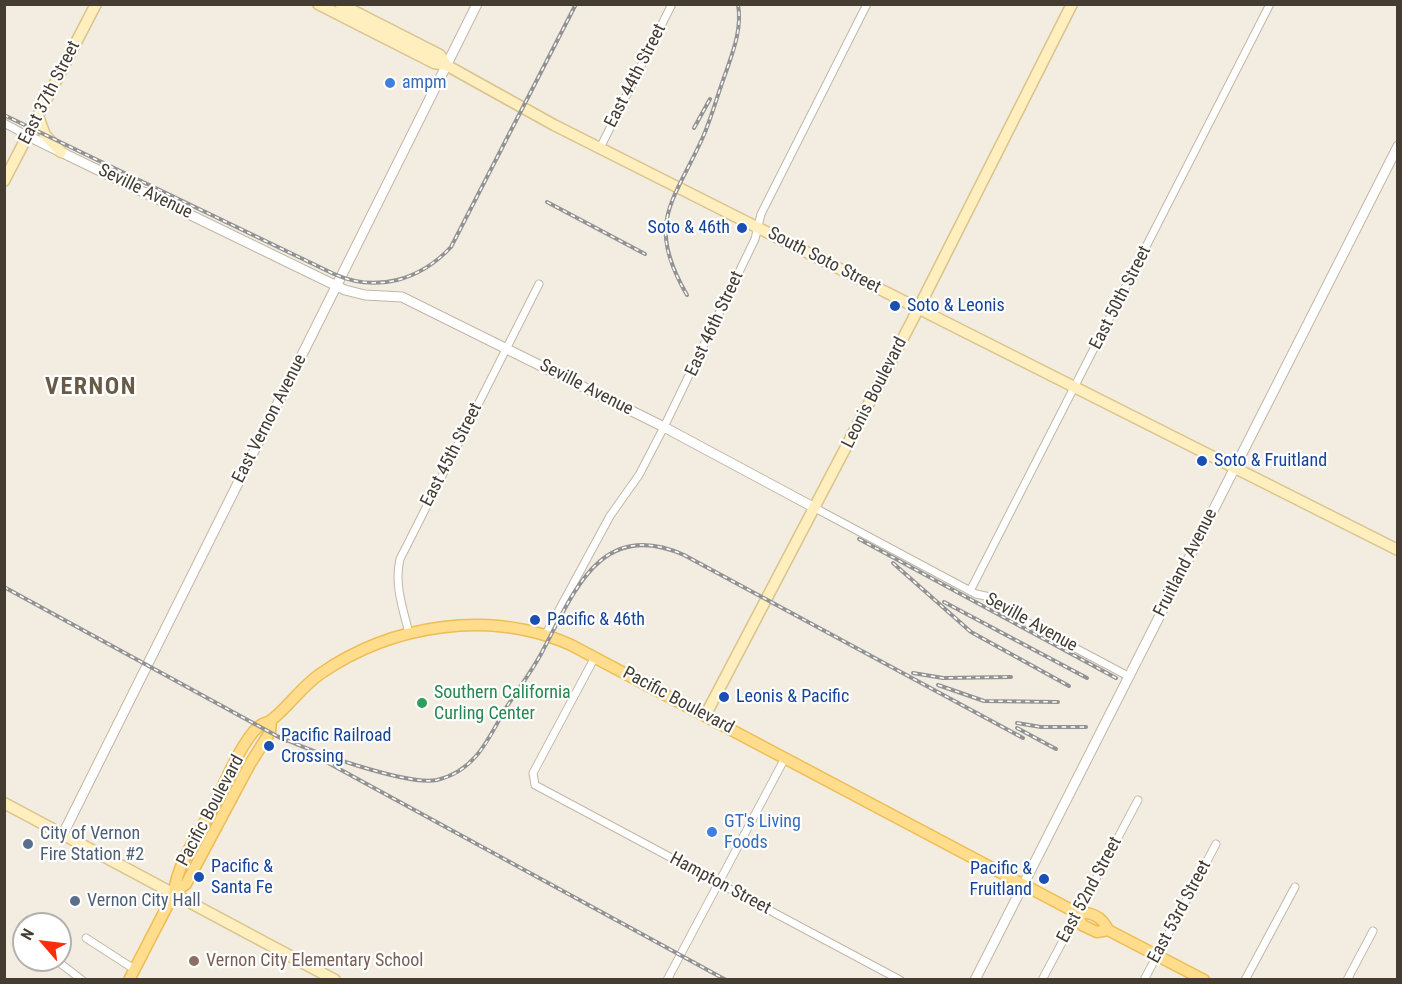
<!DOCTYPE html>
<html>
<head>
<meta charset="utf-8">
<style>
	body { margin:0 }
	#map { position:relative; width:1402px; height:984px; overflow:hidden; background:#f2ede0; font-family:"Roboto Condensed",sans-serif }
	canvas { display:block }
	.frame { position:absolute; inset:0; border:6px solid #443c31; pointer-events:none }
	.north { position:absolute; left:12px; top:912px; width:60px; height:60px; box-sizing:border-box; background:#fff; border:2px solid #b4b1ad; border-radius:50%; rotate:298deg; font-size:16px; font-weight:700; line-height:24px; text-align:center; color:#443c31 }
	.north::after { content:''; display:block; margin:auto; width:21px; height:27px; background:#ff2c0b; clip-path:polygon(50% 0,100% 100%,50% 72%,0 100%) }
</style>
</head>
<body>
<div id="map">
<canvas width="1402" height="984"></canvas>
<div class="frame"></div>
<div class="north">N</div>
</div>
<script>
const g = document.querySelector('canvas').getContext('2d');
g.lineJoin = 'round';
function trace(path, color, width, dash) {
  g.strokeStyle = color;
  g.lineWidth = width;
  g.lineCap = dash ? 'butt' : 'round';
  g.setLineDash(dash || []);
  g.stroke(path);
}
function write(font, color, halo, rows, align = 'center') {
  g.font = font + ' "Roboto Condensed",sans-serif';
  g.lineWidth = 4.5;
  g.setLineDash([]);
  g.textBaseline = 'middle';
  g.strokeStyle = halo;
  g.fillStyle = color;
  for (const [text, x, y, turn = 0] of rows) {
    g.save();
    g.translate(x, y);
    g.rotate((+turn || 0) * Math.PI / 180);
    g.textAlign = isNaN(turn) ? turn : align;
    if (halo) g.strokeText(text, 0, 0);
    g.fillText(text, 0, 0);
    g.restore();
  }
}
const minor = new Path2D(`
	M4,123L28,136
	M600,148L672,4
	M815,508L976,594L990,597L1000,608L1128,676
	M970,591L1270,4
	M409,633C403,609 394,584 400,559L539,284
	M546,634L610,516L639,475L664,427L755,239L761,214L867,4
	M595,657L533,773L535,785L900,980
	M86,938L134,969
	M56,960L82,980
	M667,980L785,758
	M1042,980L1138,800
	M1144,980L1216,844
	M1245,980L1295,887
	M1347,980L1373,931`);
const tertiary = new Path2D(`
	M28,136L345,290L365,295L402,297L664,427L815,508
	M63,834L477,4
	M975,980L1398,146`);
const secondary = new Path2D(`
	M318,4L434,63L446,65L554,125L1398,550
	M340,4L440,55L446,65
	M38,116L45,135L61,152
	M4,181L96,4
	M705,716L912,321L1072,4
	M4,803L335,980`);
const primary = new Path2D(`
	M174,893L186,884L250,764L270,732L271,720
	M1077,913L1082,925L1097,932L1108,930
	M129,980L174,893C177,864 197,836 211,811C222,789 241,742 258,727C261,724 266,723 270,721C286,710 301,687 320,674C392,624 490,609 571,645L1077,913C1092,912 1102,916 1108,930L1204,980`);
trace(minor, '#c1b7a6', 9);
trace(tertiary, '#c1b7a6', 11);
trace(secondary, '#dac48d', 13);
trace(primary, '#eebd53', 13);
trace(minor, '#fff', 7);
trace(tertiary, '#fff', 9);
trace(secondary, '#ffeebe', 10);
trace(primary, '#ffdd8d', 10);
const rail = new Path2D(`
	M4,115L334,274C377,293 420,280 451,247L576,4
	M694,128L710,99
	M547,202L645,254
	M687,295C645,223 673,203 703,137C712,116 718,93 726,72C734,49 742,28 738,4
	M859,539L1116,678
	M893,563L971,632L1069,686
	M4,587L286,741
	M944,602L1087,678
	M913,673L943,678L1011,677
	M938,685L984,701L1058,702
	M1017,723L1041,727H1086
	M1017,728L1056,749
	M280,737C310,751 407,786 437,780C474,771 487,742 504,711C516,692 530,674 541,654C573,595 599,517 684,555L1023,738
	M321,759L726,980`);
trace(rail, '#929292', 4);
trace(rail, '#fff', 1.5, [4.5]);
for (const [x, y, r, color] of [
	[390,83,6,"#3f7fe0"],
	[742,228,6,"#1a4fb4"],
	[895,306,6,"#1a4fb4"],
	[1202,461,6,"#1a4fb4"],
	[535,620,6,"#1a4fb4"],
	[724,697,6,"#1a4fb4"],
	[422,703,6,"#2e9e5b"],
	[269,746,6,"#1a4fb4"],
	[712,832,6,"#3f7fe0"],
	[28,844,6,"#5c6f8a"],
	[199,877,6,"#1a4fb4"],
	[1044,879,6,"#1a4fb4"],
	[75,901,6,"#5c6f8a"],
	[194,961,6,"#8d6e63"]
]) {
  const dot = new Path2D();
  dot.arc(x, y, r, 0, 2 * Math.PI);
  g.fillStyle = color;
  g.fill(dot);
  trace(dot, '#fff', 2);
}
write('18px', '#443c31', '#fff', [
	["East 44th Street",636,76,-63],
	["East 37th Street",50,93,-63],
	["Seville Avenue",145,192,26],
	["South Soto Street",824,261,27],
	["East 50th Street",1121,298,-63],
	["East 46th Street",715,324,-65],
	["Seville Avenue",586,388,27],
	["Leonis Boulevard",875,393,-63],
	["East Vernon Avenue",270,419,-63],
	["East 45th Street",452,455,-63],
	["Fruitland Avenue",1186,563,-63],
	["Seville Avenue",1031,623,29],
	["Pacific Boulevard",678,701,28],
	["Pacific Boulevard",211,811,-62],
	["Hampton Street",720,884,28],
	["East 52nd Street",1090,890,-62],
	["East 53rd Street",1180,912,-62]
]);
write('18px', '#366cbe', '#fff', [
	["ampm",402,83],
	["GT's Living",724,822],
	["Foods",724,843]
], 'left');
write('18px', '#164399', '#fff', [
	["Soto & 46th",730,228,"right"],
	["Soto & Leonis",907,306],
	["Soto & Fruitland",1214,461],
	["Pacific & 46th",547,620],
	["Leonis & Pacific",736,697],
	["Pacific Railroad",281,736],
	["Crossing",281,757],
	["Pacific &",211,867],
	["Santa Fe",211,888],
	["Pacific &",1032,869,"right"],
	["Fruitland",1032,890,"right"]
], 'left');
write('18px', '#27864d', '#fff', [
	["Southern California",434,693],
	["Curling Center",434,714]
], 'left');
write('18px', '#4e5e75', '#fff', [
	["City of Vernon",40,834],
	["Fire Station #2",40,855],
	["Vernon City Hall",87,901]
], 'left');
write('18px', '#785e54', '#fff', [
	["Vernon City Elementary School",206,961]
], 'left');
g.letterSpacing = '1.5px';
write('bold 24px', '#675a47', '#fff', [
	["VERNON",91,388]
]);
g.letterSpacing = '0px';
</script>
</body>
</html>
